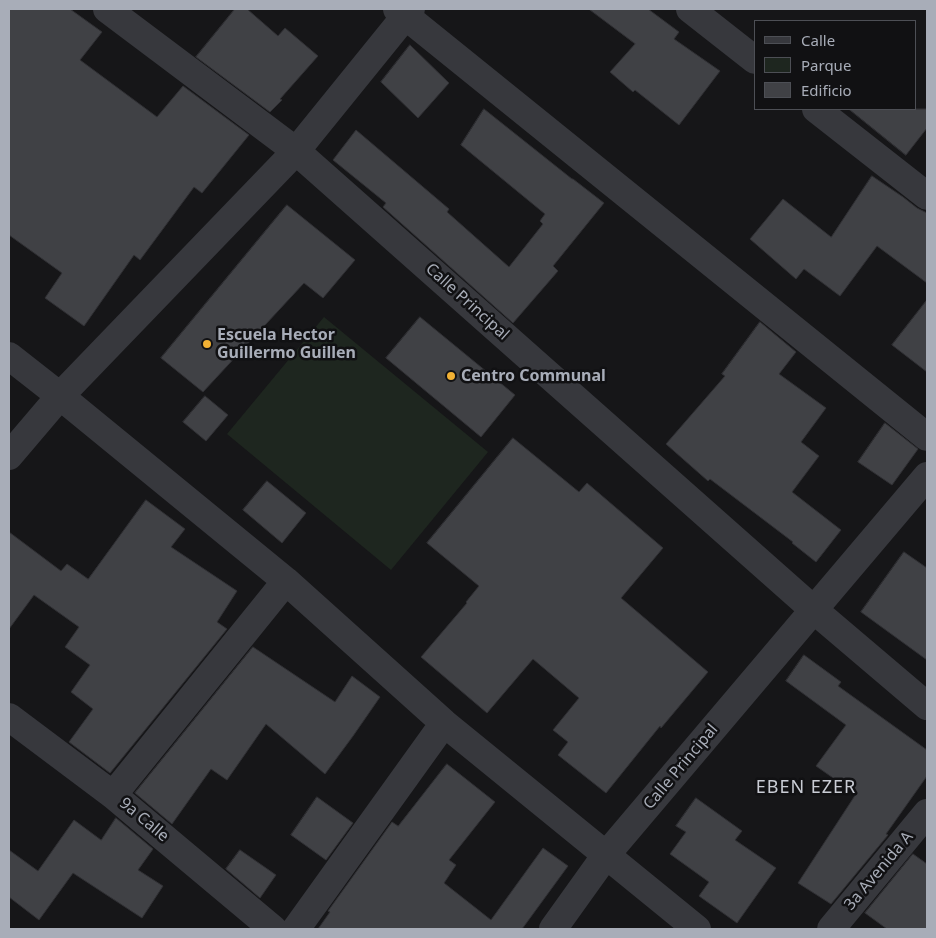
<!DOCTYPE html>
<html>
<head>
<meta charset="utf-8">
<style>
	body { margin:0 }
	#map { position:relative; width:936px; height:938px; overflow:hidden; background:#161618; font-family:"Noto Sans",sans-serif }
	canvas { display:block }
	.frame { position:absolute; inset:0; border:10px solid #a8adb8; pointer-events:none }
	.legend { position:absolute; left:754px; top:20px; width:162px; height:90px; box-sizing:border-box; background:#111113; border:1px solid #4d4f55; margin:0; padding:6px 9px; list-style:none; font-size:15px; color:#a8adb8 }
	.legend li { display:flex; align-items:center; gap:10px; height:25px }
	.legend b { width:25px; border:1px solid #4d4f55 }
</style>
</head>
<body>
<div id="map">
<canvas width="936" height="938"></canvas>
<div class="frame"></div>
<ul class="legend">
<li><b style="height:6px;background:#37383d"></b>Calle</li>
<li><b style="height:14px;background:#1e261f"></b>Parque</li>
<li><b style="height:14px;background:#404145"></b>Edificio</li>
</ul>
</div>
<script>
const g = document.querySelector('canvas').getContext('2d');
g.lineJoin = 'round';
function fillPath(path, color) {
  g.fillStyle = color;
  g.fill(path, 'evenodd');
}
function trace(path, color, width, dash) {
  g.strokeStyle = color;
  g.lineWidth = width;
  g.lineCap = dash ? 'butt' : 'round';
  g.setLineDash(dash || []);
  g.stroke(path);
}
function write(font, color, halo, rows, align = 'center') {
  g.font = font + ' "Noto Sans",sans-serif';
  g.lineWidth = 5;
  g.setLineDash([]);
  g.textBaseline = 'middle';
  g.strokeStyle = halo;
  g.fillStyle = color;
  for (const [text, x, y, turn = 0] of rows) {
    g.save();
    g.translate(x, y);
    g.rotate((+turn || 0) * Math.PI / 180);
    g.textAlign = isNaN(turn) ? turn : align;
    if (halo) g.strokeText(text, 0, 0);
    g.fillText(text, 0, 0);
    g.restore();
  }
}
fillPath(new Path2D(`
	M324,317L488,452L391,570L227,434Z`), '#1e261f');
const building = new Path2D(`
	M9,9H70L102,32L80,60L157,117L183,86L249,135L202,193L194,187L140,260L134,255L84,326L45,298L62,273L9,235Z
	M235,9H247L278,36L285,28L318,56L280,99L282,100L270,112L196,57Z
	M589,9H648L679,32L674,39L720,71L679,125L635,90L633,92L610,72L635,44Z
	M410,45L449,83L418,118L381,82Z
	M484,109L572,179H573L604,203L553,266L558,271L513,323L383,207L386,203L333,160L356,130L449,209L447,212L509,267L543,224L540,221L545,214L461,145Z
	M849,109H927V128L906,155Z
	M872,176L903,197L917,208L927,213V283L877,246L840,296L804,269L796,279L750,239L783,199L831,237Z
	M287,205L355,260L323,298L304,283L203,392L161,358Z
	M927,300V372L892,345Z
	M420,317L515,395L481,437L386,358Z
	M760,322L796,352L779,374L826,408L801,442L819,456L792,492L841,530L816,562L792,543L793,542L710,479L708,481L666,444L725,376L722,374Z
	M205,396L228,415L206,441L183,422Z
	M885,423L918,449L892,485L858,462Z
	M513,438L579,492L587,483L663,548L621,598L708,672L661,728L660,726L606,793L558,755L568,742L553,730L579,698L533,659L487,713L421,657L467,603L466,602L479,586L427,543Z
	M267,481L306,513L282,543L243,510Z
	M146,500L185,529L171,547L237,591L217,622L227,629L110,773L69,742L93,709L71,692L90,665L65,647L79,627L34,595L9,629V532L61,571L67,564L88,579Z
	M904,552L927,568V660L861,612Z
	M253,647L335,702L352,676L380,697L353,736L325,774L266,724L227,780L211,769L172,824L135,793Z
	M804,655L841,682L838,686L927,750V776L886,834L888,835L831,904L798,883L856,794L816,766L846,725L786,681Z
	M447,764L495,802L449,860L456,865L444,883L491,920L543,848L568,866L522,929H318L330,912L328,911L392,822L398,826Z
	M317,797L353,823L326,860L291,835Z
	M696,798L742,831L735,840L776,868L737,923L699,896L709,882L670,854L686,832L676,826Z
	M116,818L153,849L138,870L163,886L142,918L73,873L39,920L9,897V850L38,871L74,820L101,840Z
	M240,850L276,875L260,898L226,869Z
	M913,854L927,864V929H887L865,913Z`);
fillPath(building, '#404145');
trace(building, '#303034', 1);
trace(new Path2D(`
	M107,9L296,151L814,610L927,706
	M397,9L927,437
	M690,9L755,60
	M816,109L927,196
	M9,356L60,396L286,581L444,723L697,929
	M9,456L60,396L296,151L411,9
	M9,717L113,795L273,929
	M113,795L286,581
	M296,929L444,723
	M553,929L606,855L927,476
	M831,929L927,813`), '#37383d', 28);
for (const [x, y, r, color] of [
	[207,344,5,"#f2b134"],
	[451,376,5,"#f2b134"]
]) {
  const dot = new Path2D();
  dot.arc(x, y, r, 0, 2 * Math.PI);
  g.fillStyle = color;
  g.fill(dot);
  trace(dot, '#111113', 2);
}
write('16px', '#a8adb8', '#111113', [
	["Calle Principal",467,302,42],
	["Calle Principal",681,767,-50],
	["9a Calle",144,820,40],
	["3a Avenida A",879,871,-50]
]);
write('bold 16px', '#a8adb8', '#111113', [
	["Escuela Hector",217,335],
	["Guillermo Guillen",217,353],
	["Centro Communal",461,376]
], 'left');
g.letterSpacing = '1px';
write('18px', '#c9ccd4', '#111113', [
	["EBEN EZER",806,788]
]);
g.letterSpacing = '0px';
</script>
</body>
</html>
